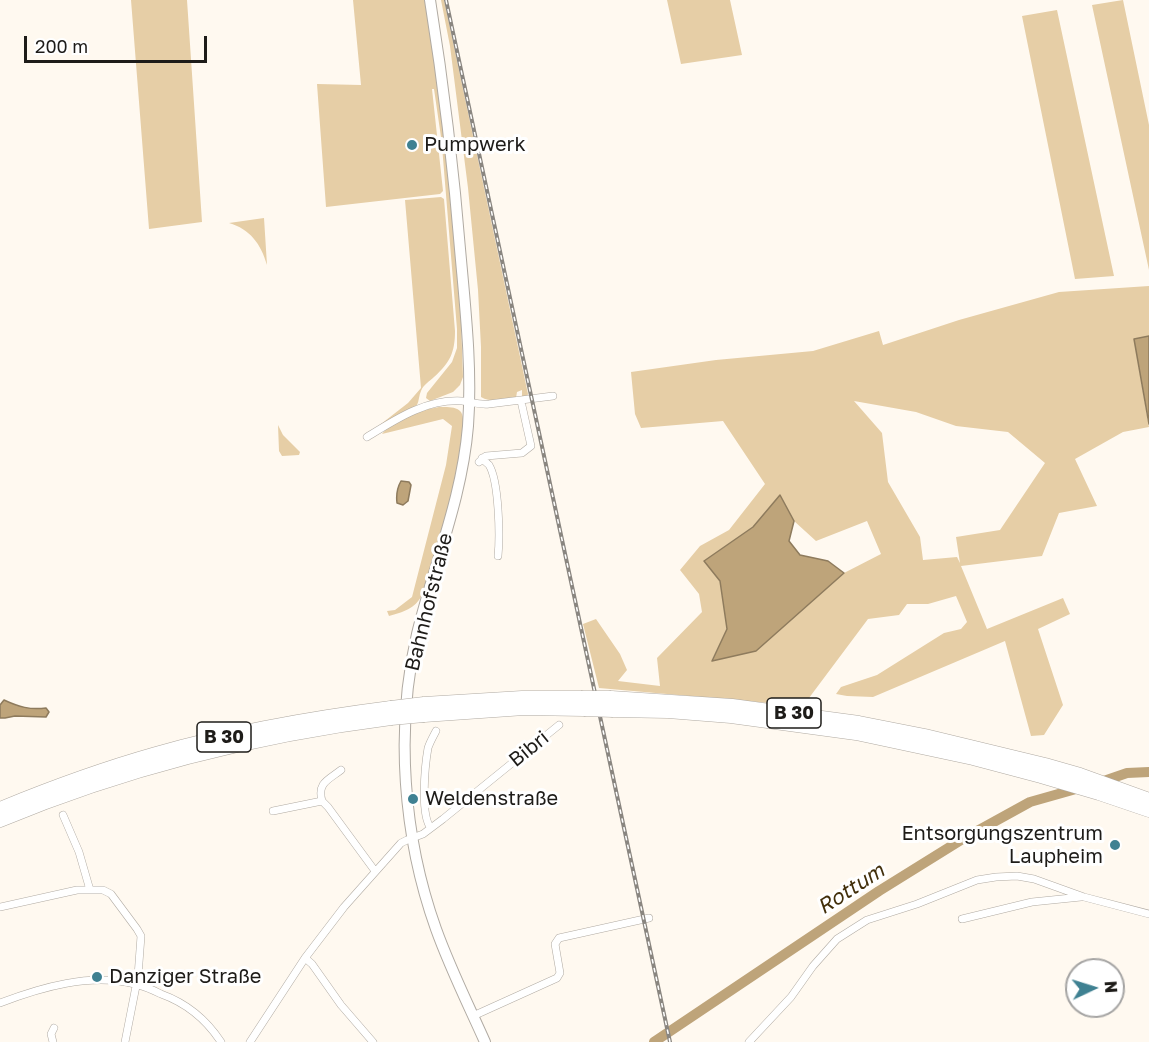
<!DOCTYPE html>
<html>
<head>
<meta charset="utf-8">
<style>
	body { margin:0 }
	#map { position:relative; width:1149px; height:1042px; overflow:hidden; background:#fff9f0; font-family:"Golos Text",sans-serif }
	canvas { display:block }
	.north { position:absolute; left:1065px; top:958px; width:60px; height:60px; box-sizing:border-box; background:#fff; border:2px solid #a5a4a3; border-radius:50%; rotate:86deg; font-size:16px; font-weight:700; line-height:24px; text-align:center; color:#1e1c19 }
	.north::after { content:''; display:block; margin:auto; width:21px; height:27px; background:#3f8192; clip-path:polygon(50% 0,100% 100%,50% 72%,0 100%) }
	.scale { position:absolute; left:24px; top:36px; width:183px; height:27px; box-sizing:border-box; border:3px solid #1e1c19; border-top:0; padding-left:8px; font-size:18px; line-height:21px; white-space:nowrap; color:#1e1c19; -webkit-text-stroke:4px #fff; paint-order:stroke }
</style>
</head>
<body>
<div id="map">
<canvas width="1149" height="1042"></canvas>
<div class="north">N</div>
<div class="scale">200 m</div>
</div>
<script>
const g = document.querySelector('canvas').getContext('2d');
g.lineJoin = 'round';
function fillPath(path, color) {
  g.fillStyle = color;
  g.fill(path, 'evenodd');
}
function trace(path, color, width, dash) {
  g.strokeStyle = color;
  g.lineWidth = width;
  g.lineCap = dash ? 'butt' : 'round';
  g.setLineDash(dash || []);
  g.stroke(path);
}
function write(font, color, halo, rows, align = 'center') {
  g.font = font + ' "Golos Text",sans-serif';
  g.lineWidth = 6;
  g.setLineDash([]);
  g.textBaseline = 'middle';
  g.strokeStyle = halo;
  g.fillStyle = color;
  for (const [text, x, y, turn = 0] of rows) {
    g.save();
    g.translate(x, y);
    g.rotate((+turn || 0) * Math.PI / 180);
    g.textAlign = isNaN(turn) ? turn : align;
    if (halo) g.strokeText(text, 0, 0);
    g.fillText(text, 0, 0);
    g.restore();
  }
}
fillPath(new Path2D(`
	M131,0H187L202,222L149,229Z
	M353,0H426L444,137H441L434,89H432L443,191L440,194L326,207L317,84L361,85Z
	M441,0H444L528,394L527,397H522V390L517,392L516,398C504,400 491,403 481,397V347L478,290L468,188L450,46Z
	M667,0H730L742,55L681,64Z
	M1123,0L1149,125V270L1092,5Z
	M1057,10L1114,276L1075,279L1022,16Z
	M444,144L447,145L461,322L463,377L460,385L453,392L430,401L426,398L427,393L452,362L457,348V329L442,146Z
	M441,197L444,199L455,331C455,352 450,363 434,377C430,381 423,385 421,391C419,395 419,401 417,405L372,431L408,403L421,388L405,200Z
	M264,218L267,265C261,244 250,229 229,223Z
	M1149,286V336L1134,339L1149,427L1123,432L1075,459L1097,506L1059,513L1042,556L961,566L987,629L1063,598L1070,614L1038,629L1063,705L1044,735L1031,736L1005,641L873,697L847,696L836,694L841,687L877,675L944,633L961,629L967,622L956,596L928,604H907L899,615L868,619L803,706L599,688L583,624L596,619L620,654L627,670L618,681L660,686L657,658L702,612L699,594L680,570L700,546L729,530L765,484L723,421L641,428L635,414L631,372L716,360L813,351L879,331L883,345L959,320L1059,292ZM854,401L916,412L956,426L1008,432L1045,463L1000,530L956,537L960,563L957,557L923,560L920,537L888,482L882,433ZM780,495L794,521L816,541L867,521L881,554L844,573L756,651L712,660L727,629L720,581L705,561L753,527Z
	M439,407C446,407 456,406 461,412C465,418 462,428 462,435C457,490 438,543 422,595C415,609 403,612 389,616L387,611L395,610L412,597L446,465L452,426L443,419L382,434C394,419 420,410 439,407Z
	M278,425L283,435L300,452L299,455L282,456L279,451Z`), '#e6cea6');
const water = new Path2D(`
	M1149,336V424L1134,339Z
	M401,481L409,482L411,485L408,501L403,505L397,503C396,495 397,488 401,481Z
	M780,495L794,521L789,541L800,555L828,561L844,573L756,651L712,661L727,629L720,581L704,561L753,527Z
	M4,700C19,707 30,710 46,708L49,712L46,717L15,716L5,718H0V705Z`);
fillPath(water, '#bea47a');
trace(water, '#8e7b5d', 1.5);
trace(new Path2D(`
	M1098,783L1127,773L1149,772
	M654,1042L879,891L961,840L1030,802L1083,787`), '#bea47a', 10);
const street = new Path2D(`
	M367,437C396,419 426,399 462,401C471,402 479,405 489,404L553,396
	M482,458C484,461 487,463 489,465C499,481 500,536 498,556
	M479,462L486,456L522,453L531,446L521,401
	M322,801C317,783 328,780 341,770
	M273,811L322,801L328,807L375,871
	M63,815L79,852L90,890H103L111,894L137,929L141,936L138,976L125,1042
	M431,828C420,816 425,765 428,748C430,742 433,737 436,731
	M0,907L77,890H90
	M962,919L1032,902L1081,897
	M305,958L312,964L341,1005L373,1042
	M0,1003C42,987 90,973 135,984C144,986 153,990 161,994C186,1003 206,1019 221,1042
	M473,1016L557,978L560,973L555,944L559,938L649,918
	M53,1042L51,1034L54,1028
	M250,1042L305,958L344,907L401,843L407,840L423,834L443,819L559,725
	M749,1042L791,997L813,966L837,939L867,920L917,904L977,880L996,877L1017,876L1034,879L1084,897L1149,914`);
const secondary = new Path2D(`
	M430,0C444,87 454,173 461,260C466,315 472,371 468,426C462,499 434,564 417,634C395,729 403,837 436,929C450,968 468,1004 485,1042`);
const highway = new Path2D(`
	M611,698L732,706L859,723L925,736L1045,765L1080,775L1149,800
	M424,704L522,698H581
	M613,710L668,711L731,716L856,733L973,758L1041,776L1099,793L1149,810
	M424,715L524,708L584,709
	M0,809C51,788 103,769 156,754C233,732 312,718 391,708
	M0,820C125,768 257,735 391,718`);
trace(street, '#b0aaa2', 8);
trace(secondary, '#b0aaa2', 12);
trace(highway, '#b0aaa2', 15);
trace(street, '#fff', 7);
trace(secondary, '#fff', 10);
trace(highway, '#fff', 14);
const rail = new Path2D(`
	M446,0L670,1042`);
trace(rail, '#8a8680', 4);
trace(rail, '#fff', 1.5, [4.5]);
const highwayBridge = new Path2D(`
	M581,698H611
	M391,708L424,704
	M584,709L613,710
	M391,718L424,715`);
trace(highwayBridge, '#b0aaa2', 15, []);
trace(highwayBridge, '#fff', 14);
for (const [x, y, r, color] of [
	[412,145,6,"#3f8192"],
	[413,799,6,"#3f8192"],
	[1115,845,6,"#3f8192"],
	[97,977,6,"#3f8192"]
]) {
  const dot = new Path2D();
  dot.arc(x, y, r, 0, 2 * Math.PI);
  g.fillStyle = color;
  g.fill(dot);
  trace(dot, '#fff', 2);
}
for (const [x, y, w] of [
	[794,713,54],
	[224,737,54]
]) {
  const box = new Path2D();
  box.roundRect(x - w / 2, y - 15, w, 30, 4.5);
  g.fillStyle = '#fff';
  g.fill(box);
  trace(box, '#1e1c19', 1.5);
}
write('bold 18px', '#1e1c19', null, [
	["B 30",794,713],
	["B 30",224,737]
]);
write('20px', '#1e1c19', '#fff', [
	["Pumpwerk",424,145],
	["Weldenstraße",425,799],
	["Entsorgungszentrum",1103,834,"right"],
	["Laupheim",1103,857,"right"],
	["Danziger Straße",109,977]
], 'left');
write('20px', '#1e1c19', '#fff', [
	["Bahnhofstraße",429,602,-76],
	["Bibri",529,749,-39]
]);
write('italic 21px', '#422f0b', '#fff', [
	["Rottum",851,889,-33]
]);
</script>
</body>
</html>
